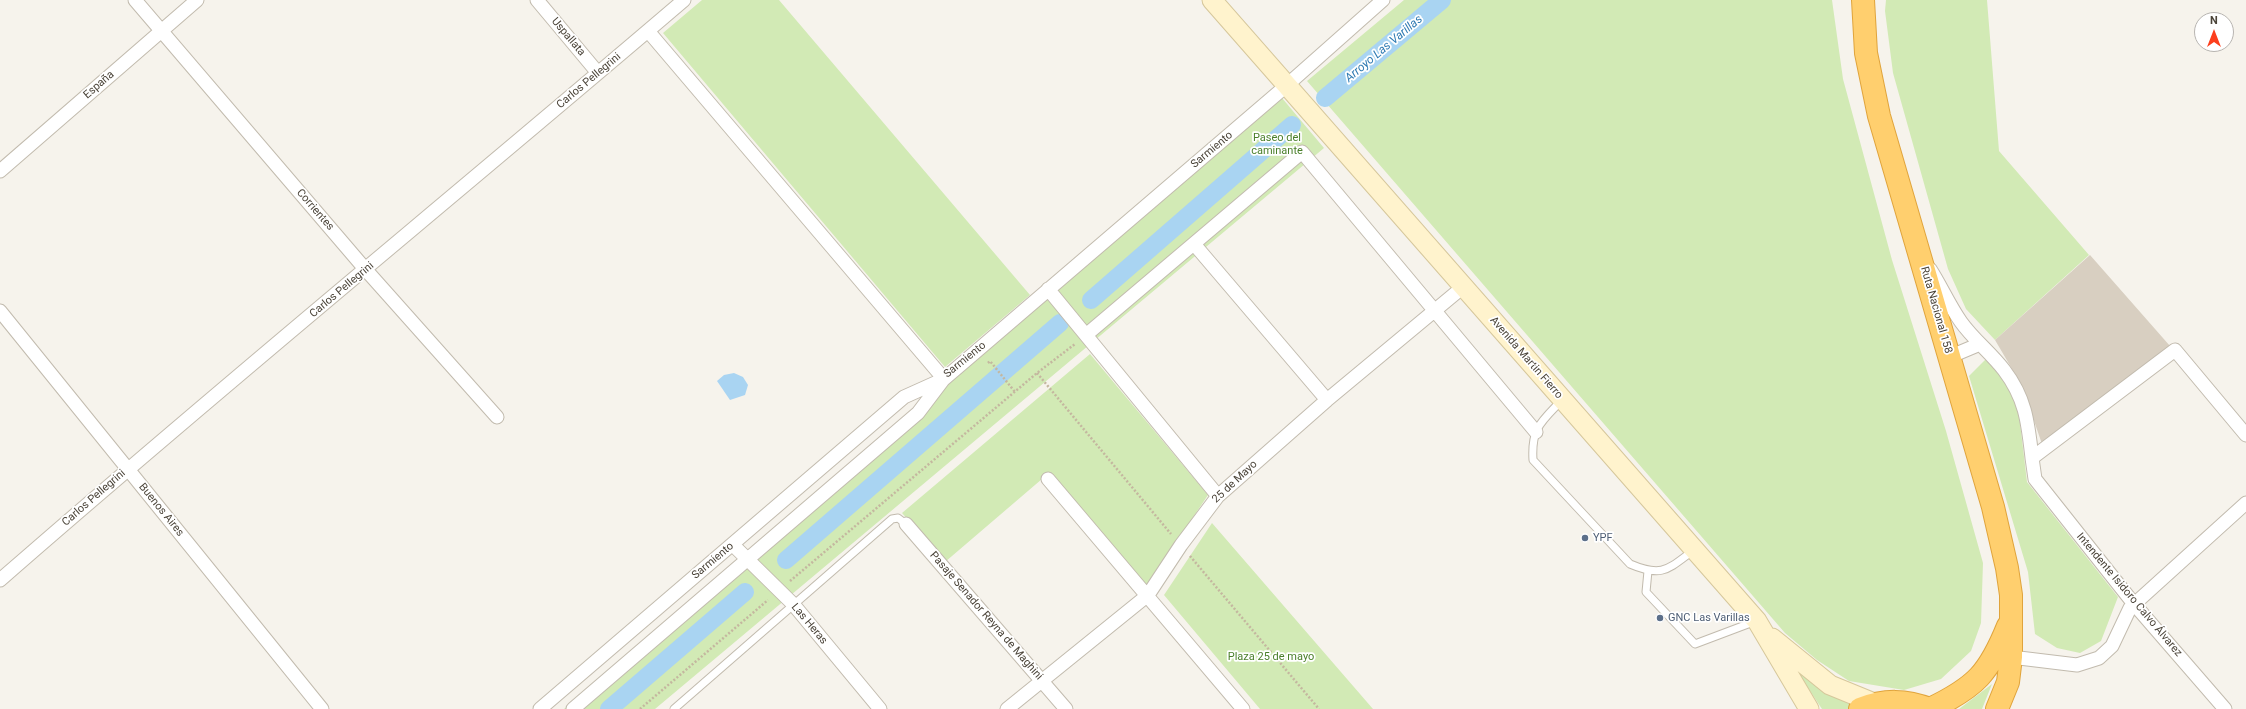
<!DOCTYPE html>
<html>
<head>
<meta charset="utf-8">
<style>
	body { margin:0 }
	#map { position:relative; width:2246px; height:709px; overflow:hidden; background:#f6f3ec; font-family:Roboto,sans-serif }
	canvas { display:block }
	.north { position:absolute; left:2194px; top:12px; width:40px; height:40px; box-sizing:border-box; background:#fff; border:1px solid #b7b4b0; border-radius:50%; rotate:0deg; font-size:11px; font-weight:700; line-height:16px; text-align:center; color:#4b4439 }
	.north::after { content:''; display:block; margin:auto; width:14px; height:18px; background:#fc3f1d; clip-path:polygon(50% 0,100% 100%,50% 72%,0 100%) }
</style>
</head>
<body>
<div id="map">
<canvas width="2246" height="709"></canvas>
<div class="north">N</div>
</div>
<script>
const g = document.querySelector('canvas').getContext('2d');
g.lineJoin = 'round';
function fillPath(path, color) {
  g.fillStyle = color;
  g.fill(path, 'evenodd');
}
function trace(path, color, width, dash) {
  g.strokeStyle = color;
  g.lineWidth = width;
  g.lineCap = dash ? 'butt' : 'round';
  g.setLineDash(dash || []);
  g.stroke(path);
}
function write(font, color, halo, rows, align = 'center') {
  g.font = font + ' Roboto,sans-serif';
  g.lineWidth = 3.5;
  g.setLineDash([]);
  g.textBaseline = 'middle';
  g.strokeStyle = halo;
  g.fillStyle = color;
  for (const [text, x, y, turn = 0] of rows) {
    g.save();
    g.translate(x, y);
    g.rotate((+turn || 0) * Math.PI / 180);
    g.textAlign = isNaN(turn) ? turn : align;
    if (halo) g.strokeText(text, 0, 0);
    g.fillText(text, 0, 0);
    g.restore();
  }
}
fillPath(new Path2D(`
	M702,0H779L1030,295L945,367L663,33Z
	M1404,0H1832L1843,79L1892,260L1946,431L1983,563L1981,623L1971,651L1941,679L1904,690L1849,681L1817,660L1785,633L1307,81Z
	M1886,0H1987L1999,151L2089,255L1995,340L1966,309L1948,269L1893,73L1885,11Z
	M1282,98L1324,148L655,709H564Z
	M1090,354L1208,495L1147,586L1049,473L945,562L902,513Z
	M1986,359L2005,380L2018,406L2027,482L2118,597L2101,641L2080,653L2057,648L2035,634L2028,572L1969,376Z
	M1212,523L1373,709H1260L1164,595Z
	M1794,667C1817,688 1826,695 1856,702L1848,709H1822Z
	M1992,684L1982,709H1959Z`), '#d2eab5');
fillPath(new Path2D(`
	M734,373L743,377L748,385L745,395L730,400L717,381L724,375Z`), '#a9d4f2');
trace(new Path2D(`
	M1325,98L1442,0
	M1091,300L1292,125
	M786,560L1060,323
	M609,709L745,592`), '#a9d4f2', 18);
fillPath(new Path2D(`
	M2090,255L2170,346L2042,444L2022,386L1995,340Z`), '#d8cfc1');
const lane = new Path2D(`
	M1562,400C1541,422 1531,428 1533,460L1630,564C1663,578 1668,569 1694,550
	M1648,571L1646,592L1695,644L1756,621
	M674,709L892,519L898,518L906,524`);
const street = new Path2D(`
	M135,0L366,270L497,417
	M537,0L598,73
	M648,31L944,379
	M0,171L197,0
	M1194,244L1327,400
	M1930,269C1941,286 1949,305 1961,322C1973,339 1991,353 2004,370C2026,399 2028,423 2032,458
	M1048,289L1218,496
	M0,311L322,709
	M1086,335L1302,152L1536,432
	M1949,357L1980,344
	M1048,479L1243,709
	M906,524L1066,709
	M733,545L793,604L880,709
	M0,580C225,383 457,194 684,0
	M2011,657L2077,665L2099,658L2112,646L2130,608L2246,503
	M540,709L904,397L944,379L1286,86L1383,0
	M573,709L918,413L943,380
	M1007,709L1148,595L1181,545L1218,496L1327,400L1463,287
	M2225,709L2134,604L2035,479L2032,458L2175,350L2246,435`);
const secondary = new Path2D(`
	M1212,0L1757,621L1809,709
	M1772,638L1830,685L1874,703`);
const highway = new Path2D(`
	M1863,0L1866,53L1879,116L1993,507L2007,568L2011,595V657L2008,682L1997,709
	M1860,709C1885,699 1906,700 1930,709
	M1930,709C1976,687 1989,673 2008,626`);
trace(lane, '#c2bbae', 9);
trace(street, '#c2bbae', 15);
trace(secondary, '#d6c79b', 21);
trace(highway, '#e0a43c', 24);
trace(new Path2D(`
	M988,363L990,361L1015,392
	M1037,373L1171,534
	M1190,556L1319,709
	M790,581L1037,373L1075,344
	M640,709L768,600`), '#c4b79f', 2.5, [2, 2]);
trace(lane, '#fff', 7);
trace(street, '#fff', 13);
trace(secondary, '#fff3cd', 19);
trace(highway, '#ffcf6e', 22);
for (const [x, y, r, color] of [
	[1585,538,4,"#5c6f8a"],
	[1660,618,4,"#5c6f8a"]
]) {
  const dot = new Path2D();
  dot.arc(x, y, r, 0, 2 * Math.PI);
  g.fillStyle = color;
  g.fill(dot);
  trace(dot, '#fff', 1.5);
}
write('11px', '#4b4439', '#fff', [
	["Uspallata",568,37,50],
	["Carlos Pellegrini",589,81,-40],
	["España",99,85,-41],
	["Sarmiento",1212,150,-40],
	["Corrientes",315,210,49],
	["Carlos Pellegrini",342,290,-40],
	["Ruta Nacional 158",1936,310,74],
	["Avenida Martin Fierro",1526,358,49],
	["Sarmiento",965,360,-39],
	["25 de Mayo",1235,482,-43],
	["Carlos Pellegrini",94,498,-41],
	["Buenos Aires",161,510,51],
	["Sarmiento",713,561,-40],
	["Intendente Isidoro Calvo Álvarez",2129,595,50],
	["Pasaje Senador Reyna de Maghini",986,616,49],
	["Las Heras",809,624,50]
]);
write('11px', '#4a7f2a', '#fff', [
	["Paseo del",1277,138],
	["caminante",1277,151],
	["Plaza 25 de mayo",1271,657]
]);
write('11px', '#4e5e75', '#fff', [
	["YPF",1593,538],
	["GNC Las Varillas",1668,618]
], 'left');
write('italic 12px', '#2e7ab2', '#fff', [
	["Arroyo Las Varillas",1384,49,-40]
]);
</script>
</body>
</html>
